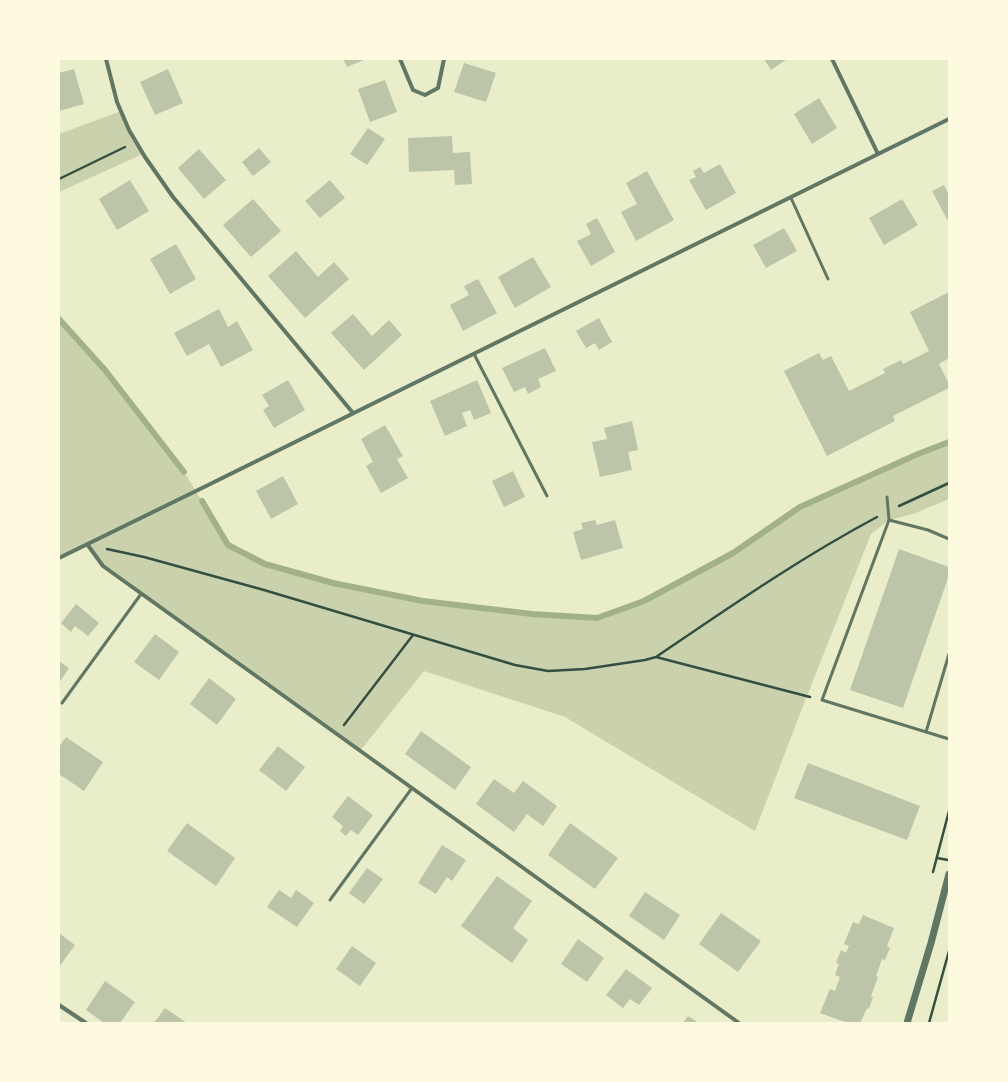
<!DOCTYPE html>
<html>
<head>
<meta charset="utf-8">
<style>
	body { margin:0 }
	#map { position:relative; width:1008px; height:1082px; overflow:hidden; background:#e9edc9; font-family:"Nunito Sans",sans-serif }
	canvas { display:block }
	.frame { position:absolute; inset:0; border:60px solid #fefae0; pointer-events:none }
</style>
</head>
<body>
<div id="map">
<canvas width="1008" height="1082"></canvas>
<div class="frame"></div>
</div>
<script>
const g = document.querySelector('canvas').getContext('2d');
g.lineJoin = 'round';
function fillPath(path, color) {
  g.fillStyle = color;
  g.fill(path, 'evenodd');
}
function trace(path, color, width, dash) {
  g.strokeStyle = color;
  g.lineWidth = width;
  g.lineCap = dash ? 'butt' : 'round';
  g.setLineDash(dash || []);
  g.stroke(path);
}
fillPath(new Path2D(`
	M121,111L143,154L59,192V134Z
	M59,319L105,370L184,472L202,501L228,545L265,564L333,583L423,601L532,614L597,618L644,601L733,553L800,507L918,454L949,442V499L913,514L889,520L871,534L805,701L755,831L565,717L424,671L360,751L104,567L87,544L59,558Z`), '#cad2ad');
trace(new Path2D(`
	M59,319L105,370L184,472
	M202,501L228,545L265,564L333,583L423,601L532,614L597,618L644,601L733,553L800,507L918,454L949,442`), '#a3b18a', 6);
fillPath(new Path2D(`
	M343,59H366L347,67Z
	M764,59H787L771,70Z
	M464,63L496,73L486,102L454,92Z
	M74,69L84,104L59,111V73Z
	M168,69L183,103L155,115L140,82Z
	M385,80L397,112L370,122L358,89Z
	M819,98L837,128L812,144L794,114Z
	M368,128L385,139L367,165L350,154Z
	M452,136L453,153L470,152L472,184L455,185L454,170L409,172L408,138Z
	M259,148L271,162L253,176L242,162Z
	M199,149L226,180L204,199L178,168Z
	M720,164L736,193L706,210L689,180L696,177L693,171L700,167L704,173Z
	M647,171L674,220L636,241L621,212L637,204L626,183Z
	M130,180L149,211L117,230L99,199Z
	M330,180L345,198L320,218L305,201Z
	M944,185L949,195V223L932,191Z
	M253,199L281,231L251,257L223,225Z
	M902,199L918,225L884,245L869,218Z
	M597,218L615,252L591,266L577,241L591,234L586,224Z
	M784,228L797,251L766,268L753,245Z
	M176,244L196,279L170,294L150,259Z
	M296,251L318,277L334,262L349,279L305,318L268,276Z
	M533,257L551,287L515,308L498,277Z
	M478,279L497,313L463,331L450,305L469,295L464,286Z
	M949,292V358L939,364L949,384V388L893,416L895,421L827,456L784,371L819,353L823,360L831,356L849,391L885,373L883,369L901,360L903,364L929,351L910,312Z
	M219,309L228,327L237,321L253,350L221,367L209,344L187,356L174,333Z
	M353,314L372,336L389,320L402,335L364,370L331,333Z
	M599,318L612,342L599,350L595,343L586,348L576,331Z
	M545,348L556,371L538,379L541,387L528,394L525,387L514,392L502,368Z
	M288,380L305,410L274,428L263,410L269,406L262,395Z
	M477,380L491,413L474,420L470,410L462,413L467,426L445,436L430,401Z
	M632,421L638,450L628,452L632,470L600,477L592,442L607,439L604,428Z
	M385,425L403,456L397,459L408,478L381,493L366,466L373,462L361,439Z
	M513,471L525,497L504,507L492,481Z
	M283,476L298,504L271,519L256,491Z
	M595,520L597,525L615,520L623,548L581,560L573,532L583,529L581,523Z
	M899,549L949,567V575L903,708L850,690Z
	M76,604L99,623L88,636L75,626L71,632L61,623Z
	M155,634L179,652L159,680L134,662Z
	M59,661L69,668L59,683Z
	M209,678L236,699L217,725L190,704Z
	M421,731L471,767L455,790L405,754Z
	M66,737L103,762L84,791L59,774V747Z
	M278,746L305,767L286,791L259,770Z
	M808,763L920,806L907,840L794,798Z
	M494,779L514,793L523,781L557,806L543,826L527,814L514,832L476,804Z
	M348,796L373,815L358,835L351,830L346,836L340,831L343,826L332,817Z
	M187,823L235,858L216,886L167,851Z
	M570,823L618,858L595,889L548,855Z
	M442,845L466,860L452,881L447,877L436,894L418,883Z
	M367,868L383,879L364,904L349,893Z
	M497,876L532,901L513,928L528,940L512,963L461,926Z
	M279,890L291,898L296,890L314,903L297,927L267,907Z
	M645,892L680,915L664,940L629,916Z
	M721,913L761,941L738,972L699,944Z
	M863,915L894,928L887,946L890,948L885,960L882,959L876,976L878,977L871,996L873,997L869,1009L867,1008L860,1023H848L820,1013L830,989L835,991L840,977L835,975L839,964L836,963L841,950L846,953L849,946L844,944L853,922L859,924Z
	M59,933L75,945L59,967Z
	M578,939L604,958L587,982L561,964Z
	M352,946L376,963L360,986L336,969Z
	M626,969L652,988L639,1005L630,999L623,1008L606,995Z
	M105,981L135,1002L120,1023H104L86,1010Z
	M165,1008L187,1023H154Z
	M688,1016L699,1023H683Z`), '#bcc5a7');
trace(new Path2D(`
	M59,179L125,147
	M899,506L949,483
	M107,549L144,557L264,590L515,665L548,671L585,669L645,660L656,657C728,608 800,558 877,517
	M656,657L810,697
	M344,725L413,635
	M937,858L948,860
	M933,872L949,811
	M929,1023L949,951`), '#344e41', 2.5);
trace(new Path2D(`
	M791,198L828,279
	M474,354L547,496
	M887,497L889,520L822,700L949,739
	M889,520L928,530L949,539
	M62,703L141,594
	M926,732L949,654
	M330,900L412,788`), '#617663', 3);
trace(new Path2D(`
	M106,59L117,102L129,130L145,157L173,197L353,413
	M400,59L413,90L425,95L438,88L444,59
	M832,59L878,154
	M87,544L103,566L739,1023
	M59,558L196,491L949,119
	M59,1005L86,1023`), '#617663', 4);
trace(new Path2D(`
	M907,1023L931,943L949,874`), '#617663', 7);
</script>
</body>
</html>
